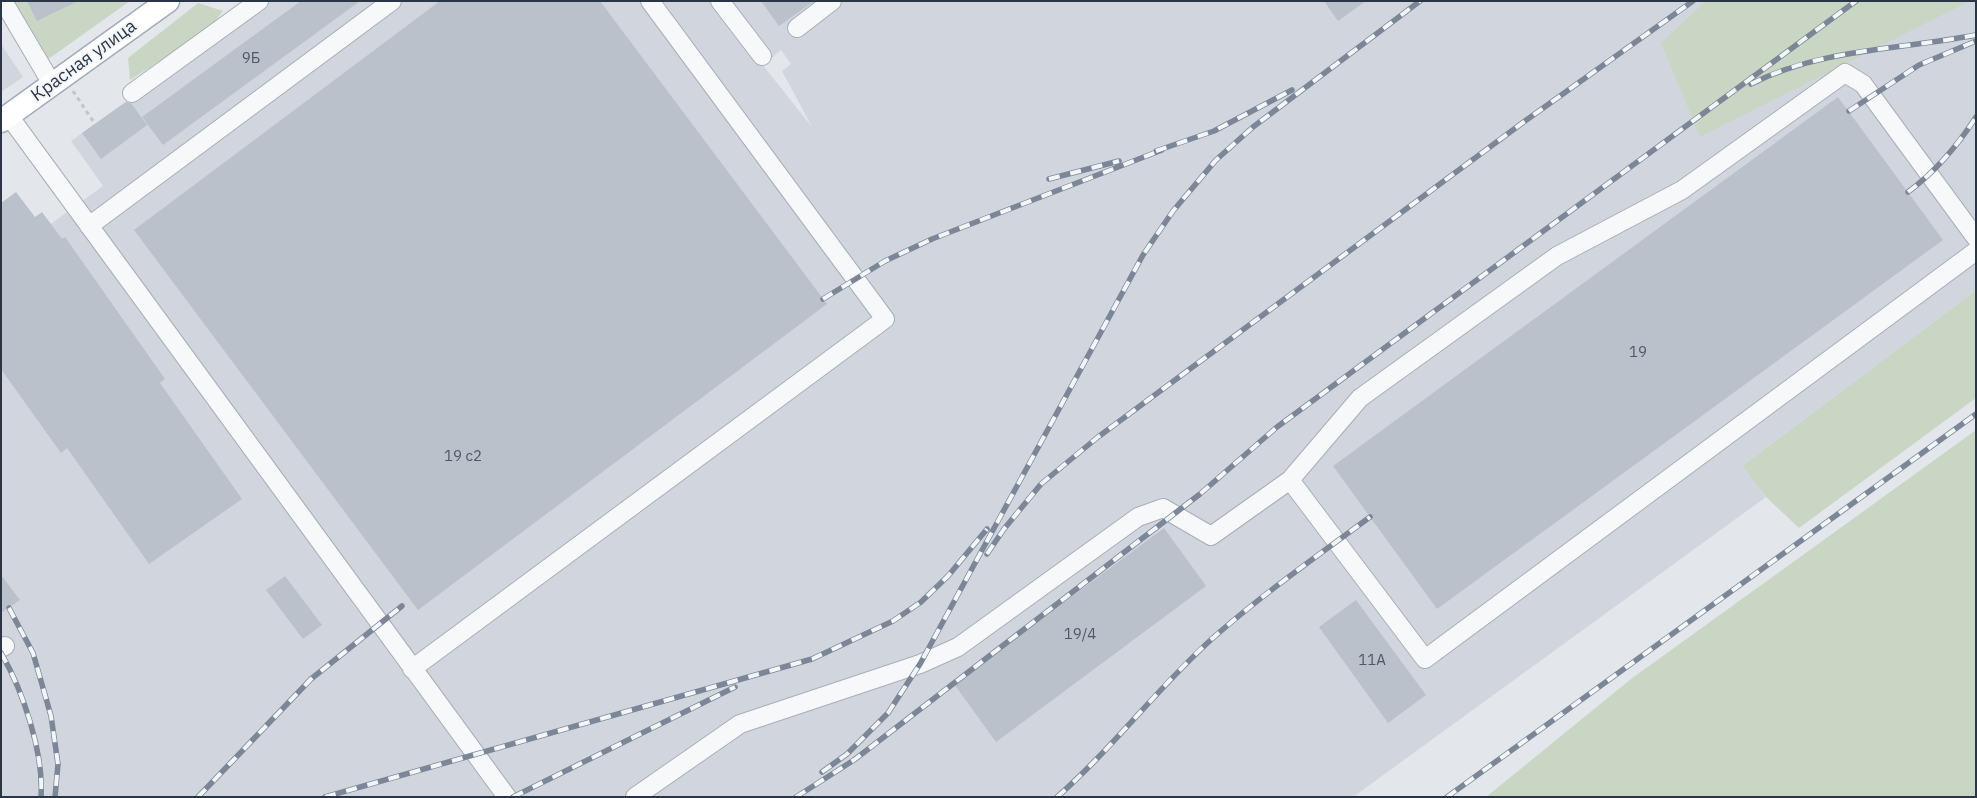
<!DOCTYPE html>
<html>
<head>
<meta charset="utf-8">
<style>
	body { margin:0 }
	#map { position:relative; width:1977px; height:798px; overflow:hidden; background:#e3e7ec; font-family:"IBM Plex Sans",sans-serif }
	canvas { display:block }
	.frame { position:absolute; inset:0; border:2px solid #2a3546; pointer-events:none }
</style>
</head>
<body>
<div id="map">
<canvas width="1977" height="798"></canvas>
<div class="frame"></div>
</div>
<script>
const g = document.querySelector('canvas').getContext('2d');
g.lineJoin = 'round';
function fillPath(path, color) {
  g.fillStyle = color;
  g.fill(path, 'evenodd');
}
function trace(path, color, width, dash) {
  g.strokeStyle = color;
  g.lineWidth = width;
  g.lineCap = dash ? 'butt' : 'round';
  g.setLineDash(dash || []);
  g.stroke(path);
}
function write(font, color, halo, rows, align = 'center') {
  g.font = font + ' "IBM Plex Sans",sans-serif';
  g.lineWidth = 4;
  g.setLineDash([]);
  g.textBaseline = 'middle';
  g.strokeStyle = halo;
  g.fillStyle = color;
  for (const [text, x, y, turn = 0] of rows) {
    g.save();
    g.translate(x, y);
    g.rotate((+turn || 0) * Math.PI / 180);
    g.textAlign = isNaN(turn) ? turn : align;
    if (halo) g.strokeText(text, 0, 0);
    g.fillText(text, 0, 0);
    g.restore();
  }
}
fillPath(new Path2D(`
	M265,1H712L812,127L782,71L791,64L781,50L771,59L728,1H1976V290L1742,466L1766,497L1353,797H1V260L103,186L71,141Z
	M1,44L23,77L1,92Z`), '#d1d6de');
fillPath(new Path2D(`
	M10,1H130L47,60Z
	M1706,1H1970L1700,137L1661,43Z
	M198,3L223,11L208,30L130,80L128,58Z
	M1976,290V398L1799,528L1766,497L1742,466Z
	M1976,430V797H1486L1631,679Z`), '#cad6c4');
fillPath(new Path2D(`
	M27,1H78L37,21Z
	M301,1H360L163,145L142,117Z
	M440,1H600L827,304L418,610L134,230Z
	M761,1H814L779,26Z
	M1324,1H1366L1338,21Z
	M1838,97L1943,240L1437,609L1333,466Z
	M126,102L131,103L147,125L101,159L82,133Z
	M16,192L35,217L42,212L62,239L65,237L165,379L160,383L242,499L149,564L67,448L61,453L1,369V203Z
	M1164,528L1206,586L996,742L954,684Z
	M1,575L20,600L1,613Z
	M285,576L322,625L303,639L266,590Z
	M1356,600L1426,695L1388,723L1319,627Z`), '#bac1ca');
const minor = new Path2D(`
	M3,1L52,84
	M720,1L762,56
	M797,28L832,1
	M132,93L259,1
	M9,116L507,797
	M89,226L392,1
	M1290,480L1360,398L1557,256L1682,190L1845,73L1863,84L1976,238
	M1,648L5,646
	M412,669L885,319L650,1
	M635,797L740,724L920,664L958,647L1138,517L1163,508L1211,536L1290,480L1425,659L1976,251`);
const major = new Path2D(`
	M1,121L168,1`);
trace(minor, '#a8aeb7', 20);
trace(major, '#a2acb9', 25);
trace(new Path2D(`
	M73,91L95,124`), '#c1c5cb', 3, [4, 4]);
trace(minor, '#f6f8fa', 18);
trace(major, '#fff', 22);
const rail = new Path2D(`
	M1751,84C1823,48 1898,50 1976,35
	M1849,111L1919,65L1976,41
	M1156,151L1214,131L1292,90
	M1049,179L1119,161
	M1908,192C1935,172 1958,145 1976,117
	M823,299L885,261L932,239L1162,150
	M987,554L1004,529L1041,484L1098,437L1525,121L1693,1
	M9,608L33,653L51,716L58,764L55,797
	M1,653C23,691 44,753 41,797
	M822,772L847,754L888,713L920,664L1143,255L1173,211L1216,160L1253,127L1420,1
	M198,797L311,679L402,606
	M325,797L812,659L893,621L921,602L948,576L987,529
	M513,797L735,687
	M796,797L854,760L1200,494L1277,427L1856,1
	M1057,797C1113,748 1158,687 1214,637C1263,594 1317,556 1370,517
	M1447,797L1976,414`);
trace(rail, '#7b8797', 5.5);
trace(rail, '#f3f6f9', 4, [11]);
write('15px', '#4e5867', null, [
	["9Б",251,59],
	["19",1638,353],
	["19 с2",463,457],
	["19/4",1080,635],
	["11А",1372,661]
]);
write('18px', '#2a3546', '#f3f6f9', [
	["Красная улица",84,61,-36]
]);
</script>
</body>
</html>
